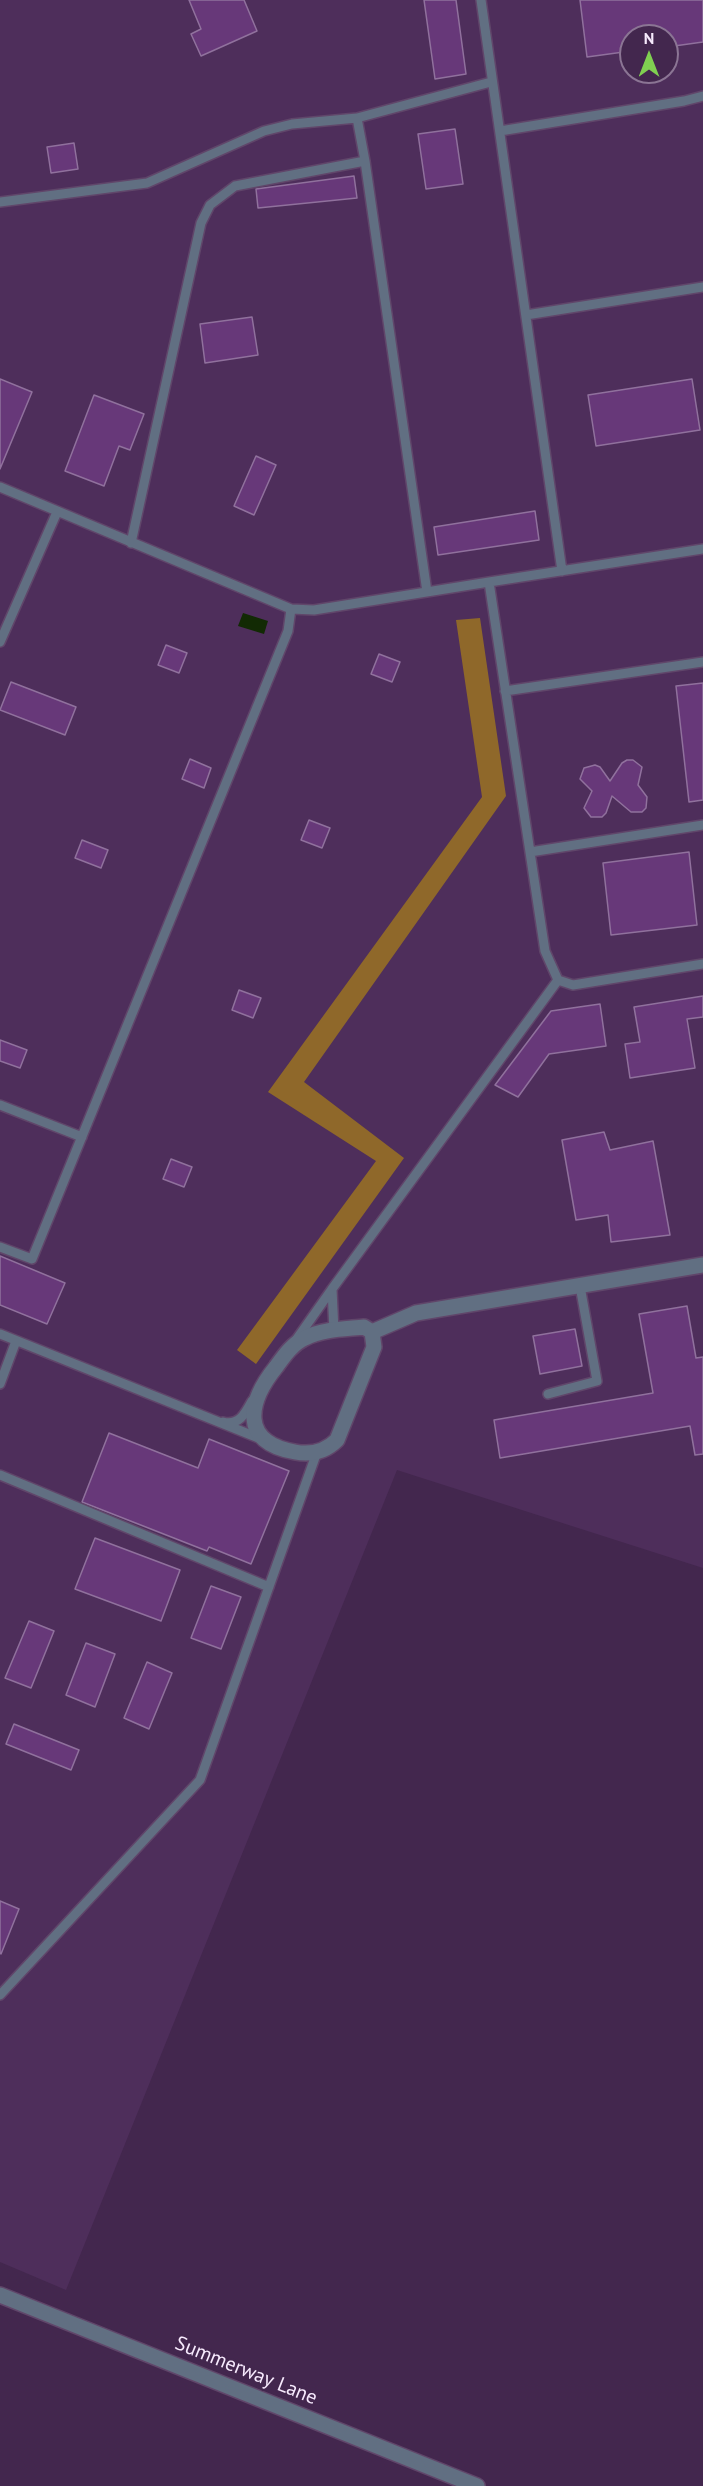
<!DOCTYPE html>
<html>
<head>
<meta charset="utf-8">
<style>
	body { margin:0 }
	#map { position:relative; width:703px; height:2486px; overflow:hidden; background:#43274e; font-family:"PT Sans",sans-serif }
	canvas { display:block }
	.north { position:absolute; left:619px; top:24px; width:60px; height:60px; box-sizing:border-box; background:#43274e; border:2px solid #8b7594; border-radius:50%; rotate:0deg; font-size:16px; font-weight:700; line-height:24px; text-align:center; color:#f7eafd }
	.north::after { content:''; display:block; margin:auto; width:21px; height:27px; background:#80d051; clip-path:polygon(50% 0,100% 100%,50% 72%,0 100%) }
</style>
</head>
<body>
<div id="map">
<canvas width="703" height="2486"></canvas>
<div class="north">N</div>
</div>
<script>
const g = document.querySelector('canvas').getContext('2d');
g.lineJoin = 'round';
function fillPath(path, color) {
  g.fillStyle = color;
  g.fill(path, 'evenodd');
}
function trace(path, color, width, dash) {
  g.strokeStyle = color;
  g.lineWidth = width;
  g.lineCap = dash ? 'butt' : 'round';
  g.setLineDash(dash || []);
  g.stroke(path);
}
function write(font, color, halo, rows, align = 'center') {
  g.font = font + ' "PT Sans",sans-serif';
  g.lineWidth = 4.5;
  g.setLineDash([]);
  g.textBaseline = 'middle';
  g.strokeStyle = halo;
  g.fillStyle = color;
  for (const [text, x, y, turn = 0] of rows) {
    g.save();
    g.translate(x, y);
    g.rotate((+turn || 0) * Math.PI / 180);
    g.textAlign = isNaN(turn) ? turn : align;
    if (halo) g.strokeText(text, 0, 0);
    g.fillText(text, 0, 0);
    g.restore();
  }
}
fillPath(new Path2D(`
	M0,0H703V1568L397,1470L66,2290L0,2262ZM631,36H667V72H631Z`), '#4e2e5b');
fillPath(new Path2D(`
	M480,618L506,796L304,1082L404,1158L256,1364L237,1350L376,1161L268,1092L482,797L456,620Z`), '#8f682a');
fillPath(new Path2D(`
	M243,613L268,621L264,634L238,626Z`), '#122a04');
const building = new Path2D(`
	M189,0H244L257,31L201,56L191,34L201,29Z
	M424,0H456L466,74L435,79Z
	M580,0H703V42L667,47V36H631V51L587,57Z
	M455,129L463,184L426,189L418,134Z
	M74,143L78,169L51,173L47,147Z
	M354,176L357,198L258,208L256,189Z
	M252,317L258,355L205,363L200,324Z
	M0,379L32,392L0,469Z
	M692,379L700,430L596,446L588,395Z
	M94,395L144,414L130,450L119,446L104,486L65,471Z
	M256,456L276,465L254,515L234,506Z
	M535,511L539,540L438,555L434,527Z
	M166,645L187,653L179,673L158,665Z
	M379,654L400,662L392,682L371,674Z
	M11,682L76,707L65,735L0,710Z
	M703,683V800L689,802L676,686Z
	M190,759L211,768L204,788L182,779Z
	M627,760H633L642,767L638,785L647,797L646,808L642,812H631L612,796L606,813L602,817H591L584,808L592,791L580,779L584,768L595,765L600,767L610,781L622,763Z
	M309,820L330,828L322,848L301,840Z
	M82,840L108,850L101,868L75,858Z
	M689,852L697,925L611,935L603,863Z
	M239,990L261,998L253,1018L232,1010Z
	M703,996V1017L687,1019L695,1068L630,1078L625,1044L640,1042L634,1007Z
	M600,1004L606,1046L549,1054L518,1097L495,1085L551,1011Z
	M0,1040L27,1050L20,1068L0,1061Z
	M604,1132L610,1150L653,1141L670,1235L611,1242L608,1215L576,1220L562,1140Z
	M171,1159L192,1167L184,1187L163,1179Z
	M0,1256L65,1283L47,1324L0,1305Z
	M687,1306L696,1358L703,1357V1454L695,1455L690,1426L500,1458L494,1420L653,1393L639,1314Z
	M575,1329L582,1366L540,1374L533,1336Z
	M109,1433L198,1468L209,1439L289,1471L251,1564L209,1547L207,1551L82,1502Z
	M95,1538L180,1570L161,1621L75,1589Z
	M211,1586L241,1597L221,1649L191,1638Z
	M29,1621L54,1631L31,1688L5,1678Z
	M86,1643L115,1654L95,1707L66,1695Z
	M147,1662L172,1673L149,1729L124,1718Z
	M14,1724L79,1750L71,1770L6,1744Z
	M0,1901L19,1909L1,1954L0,1953Z`);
fillPath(building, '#673879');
trace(building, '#90719d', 1.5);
const lane = new Path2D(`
	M481,0L562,571
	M500,131L684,101L703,96
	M365,161L357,118L491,82
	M0,202L147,183L264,131L292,124L357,118
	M526,315L703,287
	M0,487L291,609L314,610L489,582
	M131,543L201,223L210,205L235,186L365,161L427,592
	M703,549L489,582L545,951L558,980L573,985L703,964
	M0,642L57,512
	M505,691L703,662
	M530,852L703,825
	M0,1105L82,1137
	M0,1247L32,1259L288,631L291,609
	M332,1289L558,980
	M0,1334L261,1439
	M296,1340L332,1289L334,1331
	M0,1384L16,1341
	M548,1394L597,1381L580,1286
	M223,1422C239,1426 245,1414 252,1401
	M0,1475L269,1587
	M0,1995L200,1780L317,1452`);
const street = new Path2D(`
	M364,1327L372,1332L374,1347L337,1440C325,1452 311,1455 295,1452C239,1442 248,1402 276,1367C284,1356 292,1344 305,1338C322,1329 345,1329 364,1327Z
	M372,1332L416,1313L703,1265
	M0,2295L477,2486`);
trace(lane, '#60466a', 12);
trace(street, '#60466a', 18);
trace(lane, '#616f82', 9);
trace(street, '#616f82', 15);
write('20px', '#f7eafd', '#43274e', [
	["Summerway Lane",246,2371,22]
]);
</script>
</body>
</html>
